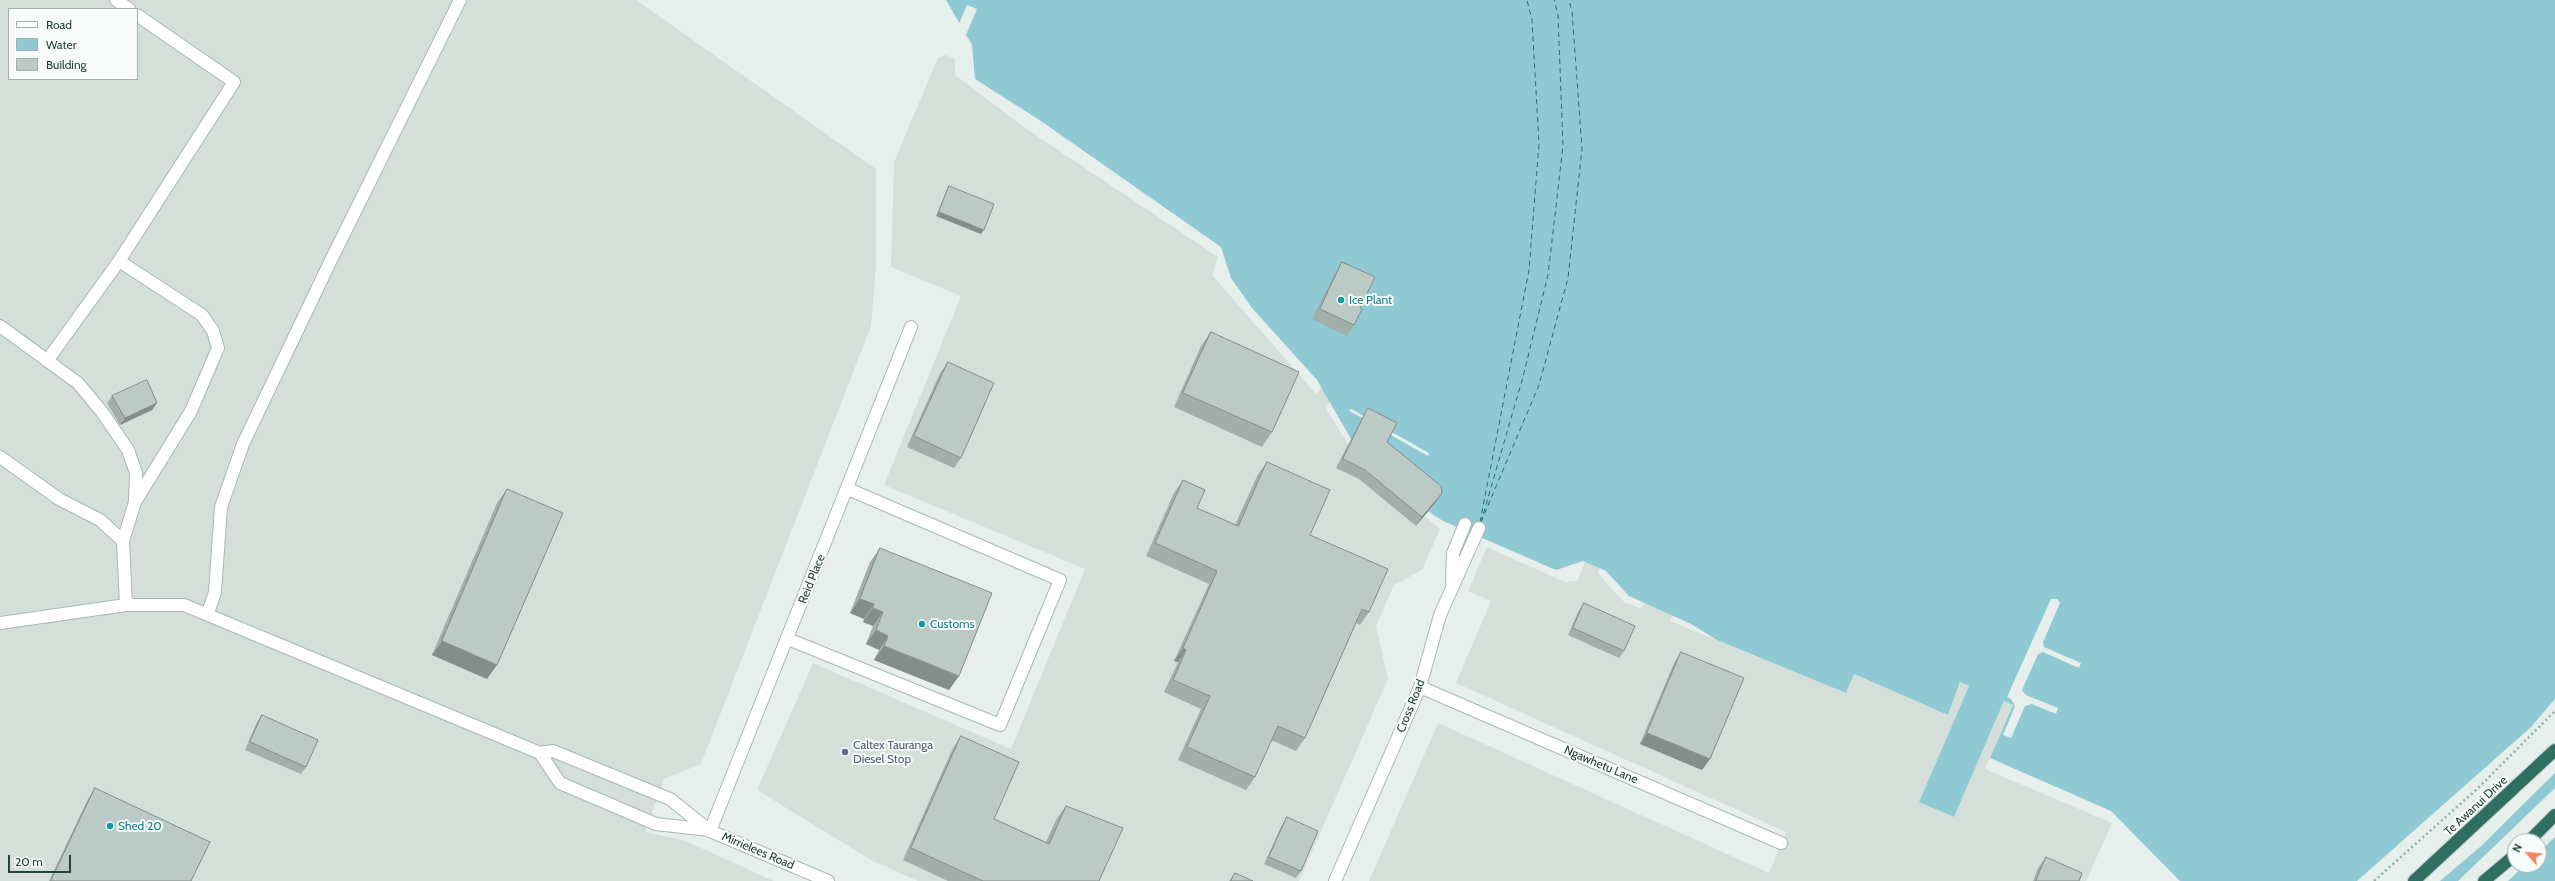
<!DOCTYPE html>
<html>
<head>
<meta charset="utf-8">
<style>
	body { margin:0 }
	#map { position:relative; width:2555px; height:881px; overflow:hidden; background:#e6efeb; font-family:Cabin,sans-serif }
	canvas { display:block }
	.legend { position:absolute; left:8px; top:8px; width:130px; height:72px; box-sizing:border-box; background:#f7fbf9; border:1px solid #a3b1ad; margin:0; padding:5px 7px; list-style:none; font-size:12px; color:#24423a }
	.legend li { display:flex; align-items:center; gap:8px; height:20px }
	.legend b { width:20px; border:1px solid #a3b1ad }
	.north { position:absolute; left:2507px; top:833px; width:40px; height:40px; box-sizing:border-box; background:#f7fbf9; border:1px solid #a3b1ad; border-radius:50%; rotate:297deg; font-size:11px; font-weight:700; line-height:16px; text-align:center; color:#24423a }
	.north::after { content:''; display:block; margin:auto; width:14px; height:18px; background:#f4845f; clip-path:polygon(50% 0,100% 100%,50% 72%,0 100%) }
	.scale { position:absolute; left:8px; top:855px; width:63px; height:18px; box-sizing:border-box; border:2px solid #24423a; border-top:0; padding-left:5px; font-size:12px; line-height:14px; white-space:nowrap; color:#24423a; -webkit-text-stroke:3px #f7fbf9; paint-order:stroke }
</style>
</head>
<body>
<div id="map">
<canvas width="2555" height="881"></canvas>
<ul class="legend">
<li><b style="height:5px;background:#fff"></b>Road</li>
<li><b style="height:11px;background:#8ec9d4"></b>Water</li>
<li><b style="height:11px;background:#bbcac4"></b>Building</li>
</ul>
<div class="north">N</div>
<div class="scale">20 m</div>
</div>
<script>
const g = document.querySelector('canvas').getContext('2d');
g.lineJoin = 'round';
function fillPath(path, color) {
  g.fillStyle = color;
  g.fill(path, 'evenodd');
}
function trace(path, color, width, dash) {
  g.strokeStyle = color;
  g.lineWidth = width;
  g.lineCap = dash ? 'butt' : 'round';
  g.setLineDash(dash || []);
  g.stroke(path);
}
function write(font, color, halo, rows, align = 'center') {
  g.font = font + ' Cabin,sans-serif';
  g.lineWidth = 4;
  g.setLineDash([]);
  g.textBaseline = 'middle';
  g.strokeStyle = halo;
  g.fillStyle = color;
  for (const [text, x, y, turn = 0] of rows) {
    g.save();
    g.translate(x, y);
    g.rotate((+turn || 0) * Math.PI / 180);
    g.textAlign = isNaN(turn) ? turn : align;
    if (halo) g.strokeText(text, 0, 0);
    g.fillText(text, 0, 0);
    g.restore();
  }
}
fillPath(new Path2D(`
	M0,0H636L876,169V267L871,326L701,764L664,779L645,832L683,840L774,881H0ZM9,9H137V79H9Z
	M946,55L955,59V75L1028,130L1218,257L1212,275L1317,395L1341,347L1358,341L1326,409L1348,444L1435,503L1424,516L1440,529L1422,570L1394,585L1376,626L1388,679L1299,881H918L871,860L757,790L813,663L1011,749L1085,569L884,485L961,296L891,267L894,162L938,58Z
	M1586,517L1727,577L1725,582L1692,569L1670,621L1846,693L1854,674L1947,715L1961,682L1969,686L1919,802L1954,817L2004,701L2013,705L1985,769L2112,823L2086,881H1369L1438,723L1769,873L1786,832L1456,683L1491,601L1468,591L1487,547L1565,582L1577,581L1595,538L1592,537L1593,532L1582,527ZM1637,544L1665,556L1642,609L1624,602L1598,573L1608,549L1630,559Z`), '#d4dfda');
fillPath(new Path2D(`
	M946,0H2555V881H2180L2111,811L1990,758L2013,705L2004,701L1954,817L1919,802L1969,686L1960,682L1948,715L1854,674L1846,693L1717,640L1691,624L1629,596L1606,571L1583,561L1556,570L1443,521L1428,511L1351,439L1317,380L1252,308L1231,278L1221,247L1041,121L975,79L972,45ZM2515,841H2539V865H2515Z`), '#8ec9d4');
fillPath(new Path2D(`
	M967,5L977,9L965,37L958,26Z
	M1351,409L1429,453L1428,456L1389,434L1390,432L1349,411Z
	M2051,599H2057L2060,603L2043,642L2044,647L2081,663L2079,668L2043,652L2038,654L2022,690L2026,695L2058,708L2056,714L2032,704L2025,706L2011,738L2003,735L2015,706L2011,699L2007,697Z
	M2555,699V773L2480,847L2440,881H2357L2530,728Z
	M2555,788V837L2539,852V841H2515V865H2525L2508,881H2458Z`), '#e6efeb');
trace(new Path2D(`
	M1480,522L1529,270L1539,144L1532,20L1527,0
	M1481,522L1539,385L1568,278L1582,149L1572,11L1569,0
	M1481,522L1523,377L1548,275L1563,146L1558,15L1554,0`), '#1c6f80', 1, [5, 4]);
const minor = new Path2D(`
	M116,0L129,9
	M0,326L78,383L102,412L128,450L136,473L135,499
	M47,361L119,261L234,82L137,15
	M0,457L59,499L100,520L123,541L135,502L191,411L218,348L213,331L202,315L119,261
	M123,541L126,605
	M1452,583L1453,553L1465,524
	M208,613L215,592L221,507L243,444L331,260L460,0
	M0,623L126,605H184L540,753L553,751L670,799L710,831L828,881
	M788,639L1000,725L1060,580L848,489
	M1420,687L1781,843
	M540,753L560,783L656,824L709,830
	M710,831L911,327
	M1335,881L1420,687L1440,615L1479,528`);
const highway = new Path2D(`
	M2529,841L2555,815
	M2414,881L2555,750
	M2484,881L2515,855`);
trace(minor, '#a8b8b2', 14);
trace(highway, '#c2cac8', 14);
trace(new Path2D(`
	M2374,881L2476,790L2555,711`), '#86b3a5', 2.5, [2, 3]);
trace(minor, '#fff', 12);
trace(highway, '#2f6f62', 12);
fillPath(new Path2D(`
	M949,186L981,234L936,216L947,190Z
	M1342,262L1360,308L1354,325L1347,336L1312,319L1335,273Z
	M1211,332L1272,432L1262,447L1174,407L1201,346Z
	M948,362L961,458L954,468L907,447L940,373Z
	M112,396L157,403L152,410L120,425L107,403Z
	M1368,408L1387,442L1442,493L1435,503L1416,526L1359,479L1336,468L1362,418Z
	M1267,462L1310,535L1369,612L1360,625L1356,623L1305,738L1296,751L1271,740L1255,777L1246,790L1178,760L1201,709L1164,692L1178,662L1174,661L1209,584L1146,556L1174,493L1183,480L1197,508L1235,525L1258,474Z
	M507,489L487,679L432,655L497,503Z
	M880,548L949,690L874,660L879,650L866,644L873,626L863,622L864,619L850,613L870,562Z
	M1584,603L1624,651L1619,658L1568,635L1579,610Z
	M1681,652L1710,759L1702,770L1640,744L1674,663Z
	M262,715L306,767L301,774L245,750L257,722Z
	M961,736L994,819L1046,842L1057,818L1066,806L1099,881H948L903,860L953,748Z
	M95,788L191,881H49L88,799Z
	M1287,817L1301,871L1296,878L1264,864L1282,825Z
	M2046,857L2079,881H2033L2038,868Z
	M1235,873L1253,881H1229Z`), '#a1aea9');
fillPath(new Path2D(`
	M939,212L984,230L981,234L936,216Z
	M157,403L152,410L120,425L125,418Z
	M1442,493L1435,503L1416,526L1422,517Z
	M860,599L874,604L864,619L850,613Z
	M873,608L883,612L873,626L863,622Z
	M876,630L888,636L879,650L866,644Z
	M442,641L497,665L487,679L432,655Z
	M884,646L959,676L949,690L874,660Z
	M1183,648L1186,650L1178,662L1174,661Z
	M1647,733L1710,759L1702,770L1640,744Z`), '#838d89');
const building = new Path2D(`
	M949,186L994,204L984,230L939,212Z
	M1342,262L1375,277L1360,308L1362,309L1354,325L1320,309Z
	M1211,332L1299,372L1272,432L1183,393Z
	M948,362L994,383L961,458L914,436Z
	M147,380L157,403L125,418L112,396Z
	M1368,408L1397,423L1387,442L1441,486L1442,493L1422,517L1365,470L1343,459Z
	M1267,462L1330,490L1310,535L1388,569L1369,612L1362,609L1305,738L1278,726L1255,777L1187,747L1210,696L1173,680L1186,650L1183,648L1217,571L1155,543L1183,480L1205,490L1197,508L1238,526Z
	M507,489L563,513L497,665L442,641Z
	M880,548L992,593L959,676L884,646L888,636L876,630L883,612L873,608L874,604L860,599Z
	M1584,603L1635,626L1624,651L1573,628Z
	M1681,652L1744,678L1710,759L1647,733Z
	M262,715L318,740L306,767L250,742Z
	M961,736L1019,762L994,819L1049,844L1066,806L1123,828L1099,881H983L911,848Z
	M95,788L210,842L191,881H51Z
	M1287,817L1318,831L1301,871L1269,857Z
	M2046,857L2082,873L2079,881H2036Z
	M1235,873L1253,881H1231Z`);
fillPath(building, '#bbcac4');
trace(building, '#838d89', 1);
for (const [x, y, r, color] of [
	[1341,300,4,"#0f9aa8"],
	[922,624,4,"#0f9aa8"],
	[845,752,4,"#5c6f8a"],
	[110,826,4,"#0f9aa8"]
]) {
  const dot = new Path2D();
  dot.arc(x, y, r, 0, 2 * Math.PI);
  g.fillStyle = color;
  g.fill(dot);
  trace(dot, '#f7fbf9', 1.5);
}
write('12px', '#0d838f', '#f7fbf9', [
	["Ice Plant",1349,300],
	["Customs",930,624],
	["Shed 20",118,826]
], 'left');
write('12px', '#24423a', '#f7fbf9', [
	["Reid Place",812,579,-68],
	["Cross Road",1411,706,-68],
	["Ngawhetu Lane",1601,765,23],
	["Te Awanui Drive",2476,806,-43],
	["Mirrielees Road",758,851,23]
]);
write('12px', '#4e5e75', '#f7fbf9', [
	["Caltex Tauranga",853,745],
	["Diesel Stop",853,759]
], 'left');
</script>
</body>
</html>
